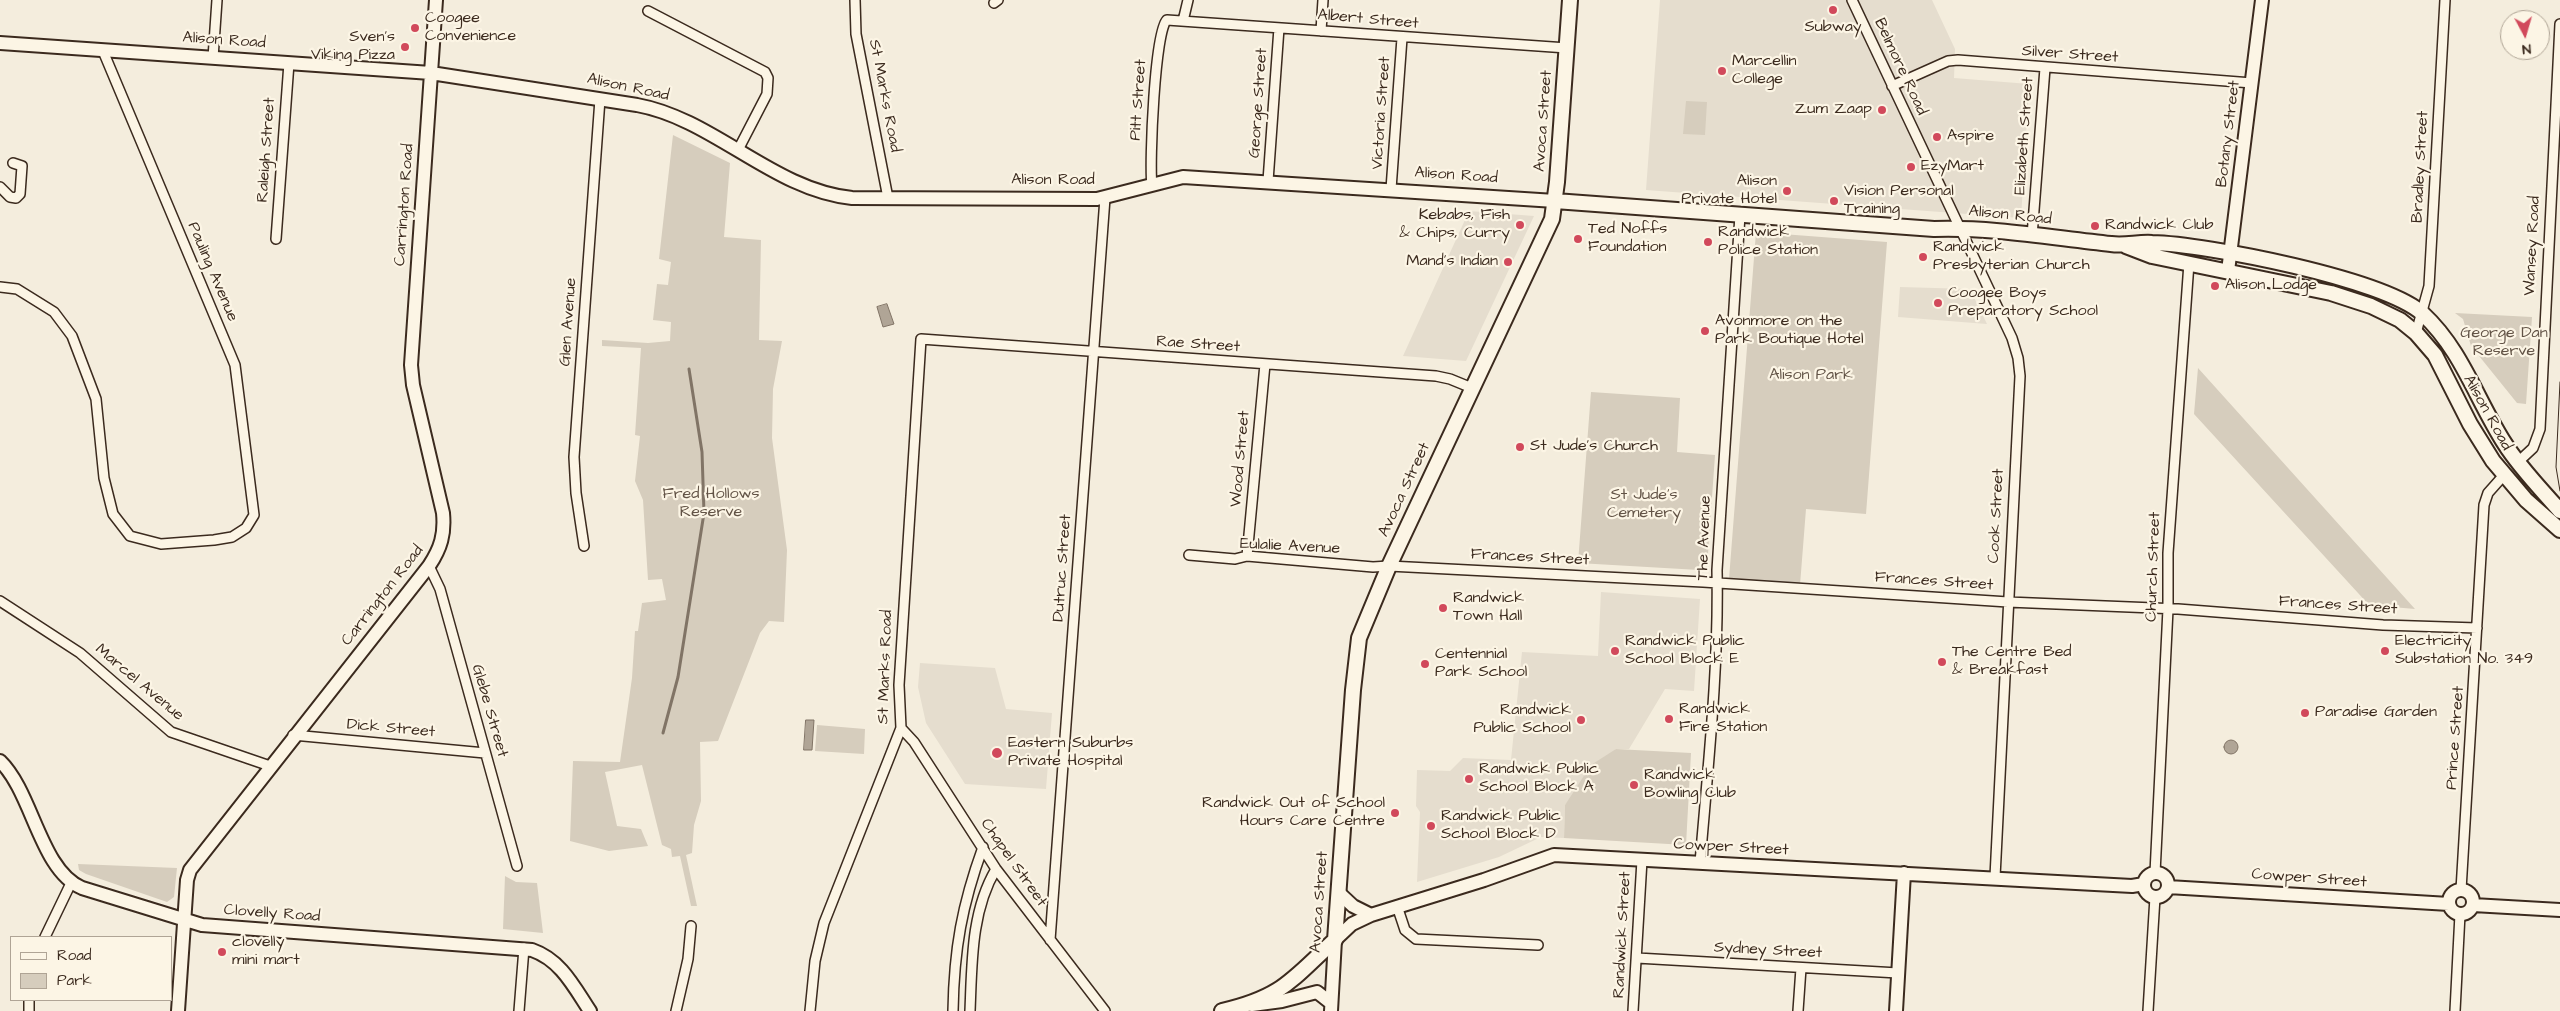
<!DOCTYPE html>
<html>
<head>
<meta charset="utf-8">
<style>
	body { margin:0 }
	#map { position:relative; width:2560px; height:1011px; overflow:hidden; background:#f4eddd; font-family:"Architects Daughter",sans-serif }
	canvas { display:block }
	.legend { position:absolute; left:10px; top:936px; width:162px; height:65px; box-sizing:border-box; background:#fcf5e5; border:1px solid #afa495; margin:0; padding:6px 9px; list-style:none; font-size:15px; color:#3b2a1e }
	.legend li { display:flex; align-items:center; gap:10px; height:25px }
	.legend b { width:25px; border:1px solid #afa495 }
	.north { position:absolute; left:2500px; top:10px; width:50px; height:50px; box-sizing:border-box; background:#fcf5e5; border:1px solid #afa495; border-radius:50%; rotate:174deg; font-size:14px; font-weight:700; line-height:20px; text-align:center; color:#3b2a1e }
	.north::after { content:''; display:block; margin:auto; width:18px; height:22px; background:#d1495b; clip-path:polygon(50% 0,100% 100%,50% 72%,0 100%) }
</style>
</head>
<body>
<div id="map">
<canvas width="2560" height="1011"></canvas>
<ul class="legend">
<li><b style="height:6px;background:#fcf5e5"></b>Road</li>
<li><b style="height:14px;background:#d6cdbd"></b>Park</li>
</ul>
<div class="north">N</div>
</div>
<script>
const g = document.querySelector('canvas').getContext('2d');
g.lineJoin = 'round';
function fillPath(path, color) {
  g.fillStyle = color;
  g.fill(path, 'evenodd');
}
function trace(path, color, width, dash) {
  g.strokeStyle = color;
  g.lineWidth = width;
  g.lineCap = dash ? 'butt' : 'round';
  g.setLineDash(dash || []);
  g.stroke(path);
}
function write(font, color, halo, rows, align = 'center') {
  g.font = font + ' "Architects Daughter",sans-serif';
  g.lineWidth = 4.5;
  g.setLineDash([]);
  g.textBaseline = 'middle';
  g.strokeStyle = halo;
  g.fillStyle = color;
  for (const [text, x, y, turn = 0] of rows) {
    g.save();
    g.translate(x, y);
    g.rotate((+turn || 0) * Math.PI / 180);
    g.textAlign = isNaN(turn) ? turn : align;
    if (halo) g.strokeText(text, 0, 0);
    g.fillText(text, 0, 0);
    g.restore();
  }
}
fillPath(new Path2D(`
	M1660,0H1932L1955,49L1954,78L2029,84L2021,218L1646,190Z
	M1469,211L1534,216L1466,361L1403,356Z
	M1900,287L1970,289L1987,324L1898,317Z
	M1601,592L1700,599L1694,691L1665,689L1629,749H1616L1565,805L1564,838L1541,837L1499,857L1417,882L1420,812L1416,806L1417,770L1450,771L1463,758L1511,760L1522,652L1598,656Z
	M920,663L995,668L1006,709L1052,713L1046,789L965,784L926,723L918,687Z`), '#e5ddce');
fillPath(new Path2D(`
	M1686,101L1707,102L1705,135L1683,134Z
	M673,135L730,163L724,237L761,240L759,340L782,341L773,389L772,438L787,550L784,622L769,621L760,633L718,741L700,742L701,801L694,825L692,853L686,855L697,906H691L680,856L672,857L671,849L662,845L642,765L605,772L617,826L641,829L648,846L609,851L570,841L573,761L620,762L632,678L635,631H638L642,603L666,600L662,579L648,580L643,500L635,481L640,436L635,435L641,348L602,346V340L648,343L670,341L671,322L653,320L657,284L668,285L671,262L659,259Z
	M1756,232L1887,242L1866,514L1806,509L1800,585L1729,579Z
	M2455,313L2532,317L2526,404L2517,403L2471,346L2463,319Z
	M2198,368L2415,609L2369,605L2194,414Z
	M1591,392L1680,398L1677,452L1715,455L1707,568L1699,570L1578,563Z
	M817,725L865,729L864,754L815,751Z
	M1616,749L1691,753L1686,845L1564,838L1565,805L1591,765Z
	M78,864L177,868L174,897L167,902L86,874L79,870Z
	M505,876L516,882L537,883L543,933L503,929Z`), '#d6cdbd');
const water = new Path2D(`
	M887,304L894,324L883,327L877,307Z
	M806,720H814L812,750H804Z
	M2224 747a7 7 0 1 1 14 0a7 7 0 1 1-14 0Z`);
fillPath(water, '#b0a596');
trace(water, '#817466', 1);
trace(new Path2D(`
	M663,733L678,677L704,513L702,452L689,369`), '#817466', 3);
const street = new Path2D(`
	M855,0L856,34L888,198
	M1852,0L2012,338L2018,358L2020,376L1995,877
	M994,3L998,0
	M648,11L765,72L768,78L767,94L738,150
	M1183,21L1188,0
	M1321,31L1323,0
	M213,58L217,0
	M1892,86L1948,61L1958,60L2252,83
	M1268,181L1279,28
	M1152,185C1149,165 1155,27 1167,20L1567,48
	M0,187L10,197L16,198L20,194L22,166L13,163
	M1391,189L1402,38
	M2032,236L2045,68
	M276,239L289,63
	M0,287L17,289L54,312L72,336L96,399L104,478L113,514L130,536L161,544L214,540L232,537L246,528L254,515L235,365L103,51
	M2416,333L2429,286L2445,0
	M2518,462L2533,448L2540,429L2560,24
	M584,546L576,493L574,457L600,99
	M1189,555L1235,559L1247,556L1373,567L1389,566L1703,582L2008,602L2178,609L2383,625L2477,628
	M1247,556L1265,364
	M429,566L440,589L517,866
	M0,601L80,653L171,732L270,766
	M901,728L914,742L996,869L1105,1011
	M293,735L485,753
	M1700,863C1708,766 1719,667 1717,570L1740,215
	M2155,873L2168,609V553L2189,263
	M2461,890L2484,505L2488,493L2504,475
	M1397,906L1405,930L1416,939L1538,945
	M45,937L71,883
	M1050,940L1105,198
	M1637,958L1898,973
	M29,1011V1000
	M519,1011L524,948
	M676,1011L688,959L691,926
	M810,1011L815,961L824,923L901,728L899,685L921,339L1436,376L1450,379L1472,388
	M953,1011C954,949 962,905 983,847
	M970,1011C972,963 971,911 996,869
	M1633,1011L1642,860
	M1798,1011L1801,968
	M2148,1011L2155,897
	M2455,1011L2460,914`);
const secondary = new Path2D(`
	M0,43L431,73L637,105C714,119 773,190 852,198L1097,199L1183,177L1555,201
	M2228,271L2262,0
	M0,761C33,793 40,870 82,888L202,925L532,950C561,960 574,987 590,1011
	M2144 885a12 12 0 1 1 24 0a12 12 0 1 1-24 0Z
	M2168,887L2449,904
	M2449 902a12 12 0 1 1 24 0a12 12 0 1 1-24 0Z
	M1338,892L1353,906L1371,915
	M2473,905L2560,910
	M1252,1005L1282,1001L1317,992L1331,1003
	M178,1011L187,880L190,870L429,566C441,548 445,534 443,513L413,385L411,365L436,0
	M1331,1011L1335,940L1352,924L1371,915L1484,880L1554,855L2132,886L2144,884
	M1896,1011L1904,873`);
const primary = new Path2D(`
	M1555,201L1934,229C1993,227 2053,238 2111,244C2125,246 2138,242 2152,243C2206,244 2385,279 2423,314C2462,350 2477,401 2505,444C2520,468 2542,490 2560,511
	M2126,246L2152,256L2331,293L2371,306L2400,320L2416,333L2435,355L2470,424L2493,461L2526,500L2560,530
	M1222,1011C1283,997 1292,979 1335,940L1353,690L1359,638L1389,566L1552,219L1557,182L1570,0`);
trace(street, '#3b2a1e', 12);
trace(secondary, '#3b2a1e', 16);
trace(primary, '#3b2a1e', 18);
trace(street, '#fcf5e5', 9);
trace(secondary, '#fcf5e5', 12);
trace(primary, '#fcf5e5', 14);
trace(new Path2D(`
	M2560,382L2556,467L2560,491`), '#3b2a1e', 1);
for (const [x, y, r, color] of [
	[1833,10,5,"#d1495b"],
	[415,28,5,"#d1495b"],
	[405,47,5,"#d1495b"],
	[1722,71,5,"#d1495b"],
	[1882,110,5,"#d1495b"],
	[1937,137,5,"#d1495b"],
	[1911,167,5,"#d1495b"],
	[1787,191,5,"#d1495b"],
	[1834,201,5,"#d1495b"],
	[1520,225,5,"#d1495b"],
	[2095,226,5,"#d1495b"],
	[1578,239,5,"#d1495b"],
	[1708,242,5,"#d1495b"],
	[1923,257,5,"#d1495b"],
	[1508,262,5,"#d1495b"],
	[2215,286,5,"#d1495b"],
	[1938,303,5,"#d1495b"],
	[1705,331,5,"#d1495b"],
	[1520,447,5,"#d1495b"],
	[1443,608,5,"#d1495b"],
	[1615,651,5,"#d1495b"],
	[2385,651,5,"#d1495b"],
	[1942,662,5,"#d1495b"],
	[1425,664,5,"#d1495b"],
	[2305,713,5,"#d1495b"],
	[1669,719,5,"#d1495b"],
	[1581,720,5,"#d1495b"],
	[997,753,6,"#d1495b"],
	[1469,779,5,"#d1495b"],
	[1634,785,5,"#d1495b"],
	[1395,813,5,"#d1495b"],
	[1431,826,5,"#d1495b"],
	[222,952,5,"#d1495b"]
]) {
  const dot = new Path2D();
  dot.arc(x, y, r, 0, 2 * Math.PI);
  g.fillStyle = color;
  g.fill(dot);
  trace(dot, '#fcf5e5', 2);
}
write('16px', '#3b2a1e', '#fcf5e5', [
	["Coogee",425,19],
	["Convenience",425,37],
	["Subway",1833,28,"center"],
	["Sven's",395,38,"right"],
	["Viking Pizza",395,56,"right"],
	["Marcellin",1732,62],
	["College",1732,80],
	["Zum Zaap",1872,110,"right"],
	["Aspire",1947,137],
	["EzyMart",1921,167],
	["Alison",1777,182,"right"],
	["Private Hotel",1777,200,"right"],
	["Vision Personal",1844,192],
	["Training",1844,210],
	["Kebabs, Fish",1510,216,"right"],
	["& Chips, Curry",1510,234,"right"],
	["Randwick Club",2105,226],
	["Ted Noffs",1588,230],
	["Foundation",1588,248],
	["Randwick",1718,233],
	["Police Station",1718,251],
	["Randwick",1933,248],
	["Presbyterian Church",1933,266],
	["Mand's Indian",1498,262,"right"],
	["Alison Lodge",2225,286],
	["Coogee Boys",1948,294],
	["Preparatory School",1948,312],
	["Avonmore on the",1715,322],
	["Park Boutique Hotel",1715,340],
	["St Jude's Church",1530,447],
	["Randwick",1453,599],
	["Town Hall",1453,617],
	["Randwick Public",1625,642],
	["School Block E",1625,660],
	["Electricity",2395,642],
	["Substation No. 349",2395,660],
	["The Centre Bed",1952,653],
	["& Breakfast",1952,671],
	["Centennial",1435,655],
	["Park School",1435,673],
	["Randwick",1679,710],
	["Fire Station",1679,728],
	["Randwick",1571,711,"right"],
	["Public School",1571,729,"right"],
	["Paradise Garden",2315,713],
	["Eastern Suburbs",1008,744],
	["Private Hospital",1008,762],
	["Randwick Public",1479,770],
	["School Block A",1479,788],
	["Randwick",1644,776],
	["Bowling Club",1644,794],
	["Randwick Out of School",1385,804,"right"],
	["Hours Care Centre",1385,822,"right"],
	["Randwick Public",1441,817],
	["School Block D",1441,835],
	["clovelly",232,943],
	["mini mart",232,961]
], 'left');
write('16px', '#3b2a1e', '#fcf5e5', [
	["Albert Street",1368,20,5],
	["Alison Road",224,41,4],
	["Silver Street",2070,55,4],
	["Belmore Road",1900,67,65],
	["Alison Road",628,88,12],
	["St Marks Road",884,96,79],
	["Pitt Street",1139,100,-86],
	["George Street",1259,103,-86],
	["Victoria Street",1382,113,-86],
	["Avoca Street",1544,121,-86],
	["Botany Street",2229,134,-83],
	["Elizabeth Street",2025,136,-86],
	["Raleigh Street",267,150,-86],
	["Bradley Street",2421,167,-87],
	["Alison Road",1456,176,4],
	["Alison Road",1053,181],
	["Carrington Road",405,205,-86],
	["Alison Road",2010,216,6],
	["Wansey Road",2533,246,-87],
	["Pauling Avenue",212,272,67],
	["Glen Avenue",569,322,-86],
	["Rae Street",1198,345,4],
	["Alison Road",2487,413,61],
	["Wood Street",1241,459,-85],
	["Avoca Street",1405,490,-65],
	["Cook Street",1997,516,-87],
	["The Avenue",1705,538,-88],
	["Eulalie Avenue",1290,547,3],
	["Frances Street",1530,558,3],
	["Church Street",2154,567,-88],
	["Dutruc Street",1063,568,-86],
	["Frances Street",1934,582,4],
	["Carrington Road",383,596,-52],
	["Frances Street",2338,606,4],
	["St Marks Road",886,667,-88],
	["Marcel Avenue",139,683,40],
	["Glebe Street",489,711,74],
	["Dick Street",391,729,5],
	["Prince Street",2456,738,-86],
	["Cowper Street",1731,848,3],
	["Chapel Street",1013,863,55],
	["Cowper Street",2309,879,4],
	["Avoca Street",1320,902,-86],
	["Clovelly Road",272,914,4],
	["Randwick Street",1623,935,-87],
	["Sydney Street",1768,951,3]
]);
write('16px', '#625346', '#fcf5e5', [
	["George Dan",2504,334],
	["Reserve",2504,352],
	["Alison Park",1811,376],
	["Fred Hollows",711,495],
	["Reserve",711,513],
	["St Jude's",1644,496],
	["Cemetery",1644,514]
]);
</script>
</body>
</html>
